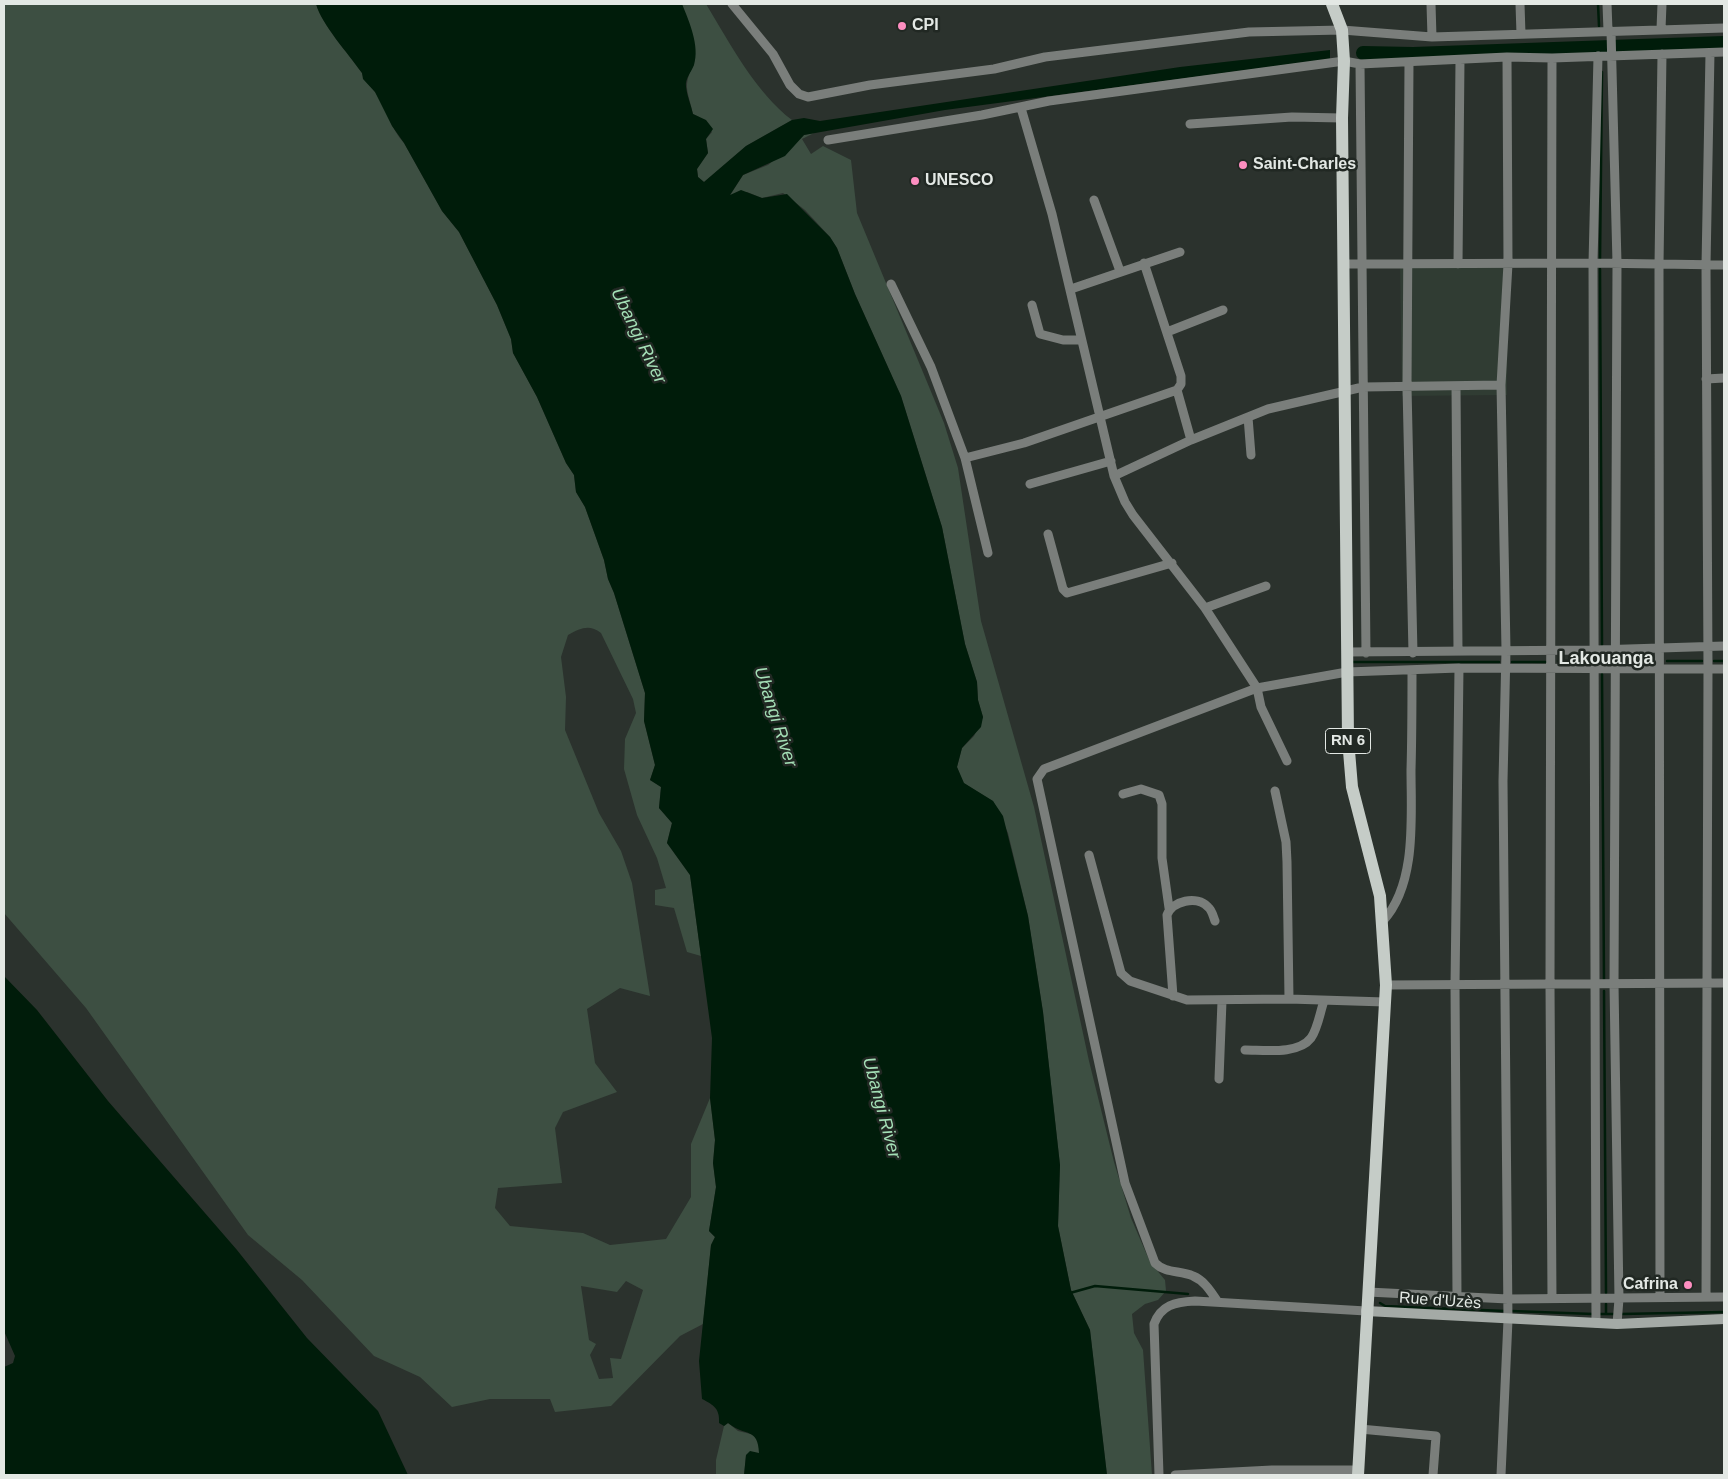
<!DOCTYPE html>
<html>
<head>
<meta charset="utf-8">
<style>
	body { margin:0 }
	#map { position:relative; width:1728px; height:1479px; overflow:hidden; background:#2b322d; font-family:Arial,sans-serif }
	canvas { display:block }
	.frame { position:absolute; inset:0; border:5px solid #e3e8e4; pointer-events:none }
</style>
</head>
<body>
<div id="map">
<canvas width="1728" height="1479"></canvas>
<div class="frame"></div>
</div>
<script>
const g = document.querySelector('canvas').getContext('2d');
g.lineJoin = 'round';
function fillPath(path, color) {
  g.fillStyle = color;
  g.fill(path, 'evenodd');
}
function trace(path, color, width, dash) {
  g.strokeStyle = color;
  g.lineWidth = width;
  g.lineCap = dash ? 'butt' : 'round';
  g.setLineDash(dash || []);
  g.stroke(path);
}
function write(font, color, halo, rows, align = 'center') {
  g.font = font + ' Arial,sans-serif';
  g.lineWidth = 5;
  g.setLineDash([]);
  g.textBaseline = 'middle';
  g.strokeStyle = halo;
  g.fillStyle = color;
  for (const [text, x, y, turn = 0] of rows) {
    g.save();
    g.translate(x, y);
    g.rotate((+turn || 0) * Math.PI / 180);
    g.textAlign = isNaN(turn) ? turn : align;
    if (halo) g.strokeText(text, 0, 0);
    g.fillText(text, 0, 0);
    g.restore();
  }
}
fillPath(new Path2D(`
	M1400,264L1508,265L1507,395L1402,396Z`), '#303c33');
fillPath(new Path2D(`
	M4,4H316C322,25 348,53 362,73C364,82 370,85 375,92C387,108 390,128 404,143L442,211L459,232L497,305L511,339L513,353L537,397L566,463L574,475L576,492L585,507L604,560L608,579L614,593L645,693L644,721L655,765L650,780L661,787L659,808L672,823L667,843L690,875L701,956L687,952L674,908L655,905V890L666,888L657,858L637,815L624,769L625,739L636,713L633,699L601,633C589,624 581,628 568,635L561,657L566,697L565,730L599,813L621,851L632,883L650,996L620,988L587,1009L595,1063L617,1092L563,1112L555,1128L562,1183L498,1188L495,1208L510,1226L583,1233L610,1245L666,1239L691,1197V1144L710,1098L715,1140L713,1163L716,1187L709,1231L715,1237L711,1245L703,1324L680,1336L611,1406L555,1412L550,1399H490L452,1407L420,1377L374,1356L302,1280L248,1235L86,1008L4,913ZM626,1281L643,1290L621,1359L610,1358L613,1378L599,1379L590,1355L596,1344L589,1340L581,1286L617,1292Z
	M682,4H706C729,42 756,93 792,120L746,146L704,182L698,177L697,169L708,153L706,139L712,132L699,117L693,114C688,91 682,86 694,64Z
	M814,133L802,139L811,154L823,146L851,160L857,213L944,423L958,468L981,621L1034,807L1089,1061L1114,1162L1131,1218L1150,1262L1165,1280L1166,1291L1158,1300L1145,1304L1132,1314L1134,1333L1143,1350L1152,1475H1107L1090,1330L1071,1290L1058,1226L1060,1165L1043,1012L1028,916L1008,833L993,801L963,783L957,767L962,748L974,736L983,717L978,700L977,682L965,644L942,527L901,396L855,294L837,248L830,237L805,210L783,193L762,198L747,192L729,197L743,175L768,165L804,135Z
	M728,1423L738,1431L755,1435L759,1440V1453L746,1455L744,1475H716V1460L724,1426Z`), '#3d4f42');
fillPath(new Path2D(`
	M316,4H682C689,21 700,46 694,65C691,73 685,78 686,87C687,96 691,105 693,114L706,120L713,129L706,139L708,153L697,169L698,177L704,182L746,146L792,120L804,118L820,121L1180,67L1330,50V59L945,110L804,135L785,156L743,175L730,195L741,190L762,198L787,194L830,237L837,248L855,294L901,396L942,527L965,644L977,682L978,700L983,717L981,727L962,748L957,767L964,783L993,801L1003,816L1028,916L1043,1012L1060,1165L1058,1226L1071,1290L1090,1330L1107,1475H744L746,1455L750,1451L759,1453C758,1427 745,1437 728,1423L724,1426L719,1423C720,1409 714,1405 702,1399L699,1361L711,1245L715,1237L709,1231L716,1187L713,1163L715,1140L710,1098L712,1038L690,875L667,843L672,823L659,808L661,787L650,780L655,765L644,721L645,693L614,593L608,579L604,560L585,507L576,492L574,475L566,463L537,397L513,353L511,339L497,305L459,232L442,211L404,143L392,126L375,92L363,79L362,73C348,53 322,25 316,4Z
	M4,976L37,1010L108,1101L237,1250L307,1338L378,1411L408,1475H4V1367L13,1363L15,1356L4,1331Z`), '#001c0a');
trace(new Path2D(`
	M1598,4L1599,26
	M1600,260L1602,72
	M1600,269L1602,645
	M1602,656V666
	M1558,661L1592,662
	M1597,661H1611
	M1620,661H1655
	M1667,661H1702
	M1714,661H1724
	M1351,662H1499
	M1512,662H1546
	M1602,674L1604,981
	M1604,991L1606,1293
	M1070,1293L1095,1286L1188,1294
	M1380,1303L1385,1306L1505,1311
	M1606,1304V1314
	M1511,1311L1593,1314
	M1598,1314H1615
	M1621,1314L1724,1312`), '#001c0a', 2.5);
trace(new Path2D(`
	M1363,53L1413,54L1724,43`), '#001c0a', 14);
trace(new Path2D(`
	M732,4L773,54L790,85L799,94L808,97L870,85L994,69L1045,57L1249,32L1342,30L1432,37L1724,28
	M1431,4L1432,37
	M1520,4L1521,34
	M1607,4L1608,31
	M1661,29L1662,4
	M1611,31L1617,263L1614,984L1619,1299L1617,1324
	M1552,58L1550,985L1552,1298
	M1409,62L1407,387L1413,653
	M1360,64L1366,653
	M1021,108L1052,214L1114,476L1125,502L1133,515L1205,608L1257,688L1261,707L1287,761
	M1190,124L1292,117L1342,118
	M828,140L982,115L1049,101L1344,61L1360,64L1507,57L1552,58L1724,52
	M1094,200L1120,271
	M1144,263L1181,376V384L1177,390
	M1343,264L1593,263L1724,265
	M1458,264L1460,60
	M891,284L931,367L965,458L988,553
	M1071,289L1180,252
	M1032,305L1040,334L1063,340H1081
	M1167,332L1223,310
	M1706,379L1724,378
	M1456,386L1458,651
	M1248,417L1251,455
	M965,458L1024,443L1177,390L1191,440
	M1114,476L1191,440L1268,409L1363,387L1501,385
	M1030,484L1111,461
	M1048,534L1063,589L1067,593L1172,563
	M1205,608L1266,586
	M1347,652L1596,650L1724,646
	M1275,791L1286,842L1287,862L1289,999
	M1123,794L1141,789L1159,795L1162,804V858L1169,908
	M1089,855L1121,973L1130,981L1187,1000L1289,999L1385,1002
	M1383,921C1417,884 1411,817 1411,770C1412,736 1412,703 1412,670
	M1386,985L1724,983
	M1173,996L1167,915C1172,901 1197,895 1208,907C1212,910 1213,916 1215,921
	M1245,1050C1264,1050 1298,1055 1311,1038C1318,1028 1320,1012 1324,1001
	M1219,1079L1222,1001
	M1368,1292L1508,1299L1724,1297
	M1457,1296L1455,985L1459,668
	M1660,1297L1659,265L1662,54
	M1706,1297L1708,668L1706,265L1710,53
	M1218,1302C1211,1292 1205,1281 1193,1276C1180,1270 1166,1274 1155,1263L1125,1183L1037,779L1044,769L1257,688L1347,672L1459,668L1724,669
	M1596,1323L1593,263L1598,56
	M1360,1429L1436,1436L1433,1475
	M1159,1475L1154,1324C1161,1305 1175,1302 1195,1301L1366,1311
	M1175,1475L1272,1470H1358
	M1501,1475L1508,1320L1503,781L1506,650L1501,385L1508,264L1507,57`), '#7a7e7b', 9);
trace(new Path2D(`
	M1366,1311L1617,1324L1724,1319`), '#a4aaa6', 10);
trace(new Path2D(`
	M1332,4L1342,30L1344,61L1342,118L1348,739L1352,787L1380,896L1386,985L1358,1475`), '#c5ccc7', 12);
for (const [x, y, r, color] of [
	[902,26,5,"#fd8ec0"],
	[1243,165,5,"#fd8ec0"],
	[915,181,5,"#fd8ec0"],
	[1688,1285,5,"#fd8ec0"]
]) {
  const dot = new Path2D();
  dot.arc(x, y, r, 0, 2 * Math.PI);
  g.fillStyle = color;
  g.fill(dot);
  trace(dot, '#212823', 2);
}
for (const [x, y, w] of [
	[1348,741,45]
]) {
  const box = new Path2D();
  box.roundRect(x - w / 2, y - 12.5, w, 25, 4);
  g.fillStyle = '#212823';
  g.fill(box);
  trace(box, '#e3e8e4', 1);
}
write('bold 15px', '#e3e8e4', null, [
	["RN 6",1348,741]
]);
write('bold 16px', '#e3e8e4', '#212823', [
	["CPI",912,26],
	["Saint-Charles",1253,165],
	["UNESCO",925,181],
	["Cafrina",1678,1285,"right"]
], 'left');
write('16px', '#e3e8e4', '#212823', [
	["Rue d'Uzès",1440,1301,4]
]);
write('italic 18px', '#a4dfb6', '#212823', [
	["Ubangi River",638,336,64],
	["Ubangi River",775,717,72],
	["Ubangi River",881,1108,75]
]);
write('bold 18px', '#e3e8e4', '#212823', [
	["Lakouanga",1606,659]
]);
</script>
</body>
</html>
